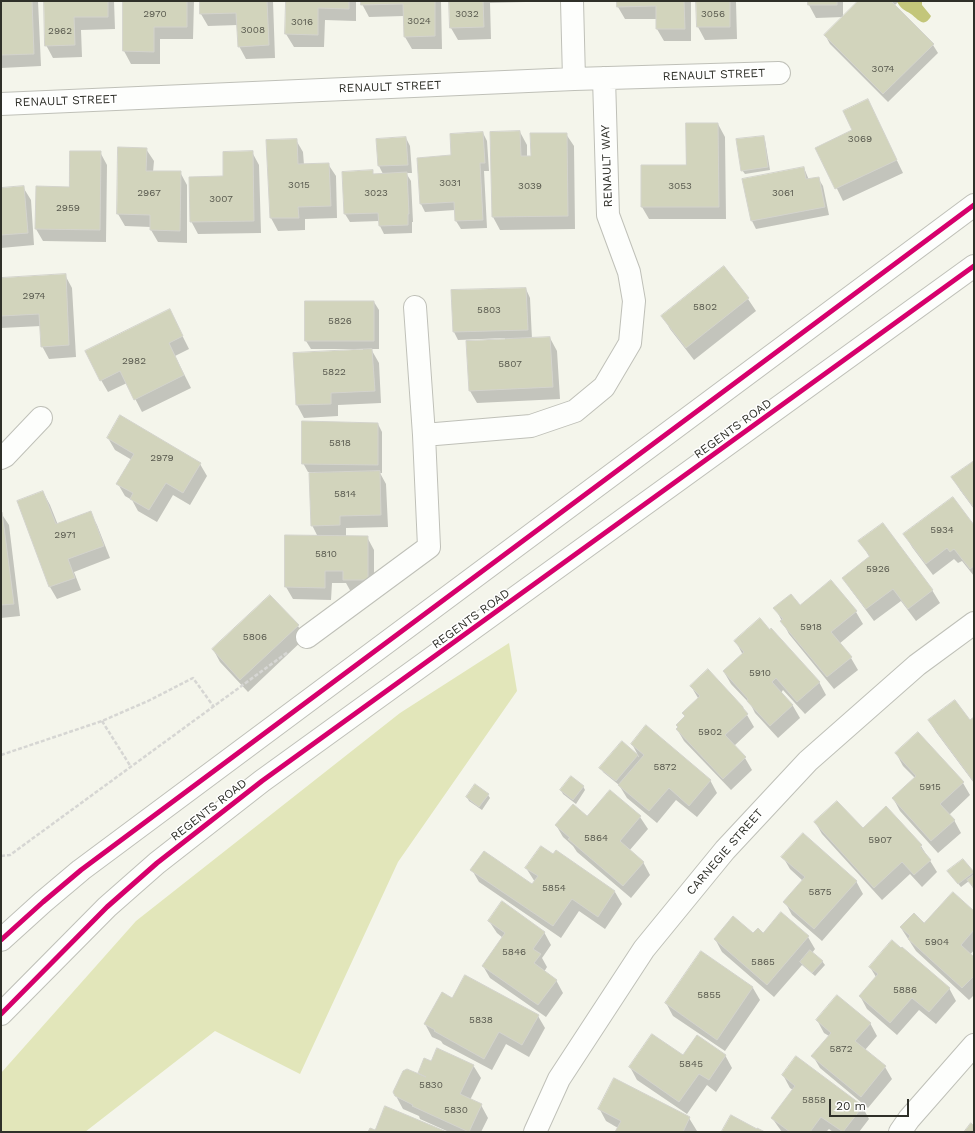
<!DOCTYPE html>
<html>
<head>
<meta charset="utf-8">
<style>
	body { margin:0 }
	#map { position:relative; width:975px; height:1133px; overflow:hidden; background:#f4f5eb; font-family:"Work Sans",sans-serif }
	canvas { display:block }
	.frame { position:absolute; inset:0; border:2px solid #2f3029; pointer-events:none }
	.scale { position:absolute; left:829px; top:1099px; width:80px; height:18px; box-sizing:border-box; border:2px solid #2f3029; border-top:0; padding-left:5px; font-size:12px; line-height:14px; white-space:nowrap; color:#2f3029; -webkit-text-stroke:3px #fff; paint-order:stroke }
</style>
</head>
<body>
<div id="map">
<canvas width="975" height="1133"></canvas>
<div class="frame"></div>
<div class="scale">20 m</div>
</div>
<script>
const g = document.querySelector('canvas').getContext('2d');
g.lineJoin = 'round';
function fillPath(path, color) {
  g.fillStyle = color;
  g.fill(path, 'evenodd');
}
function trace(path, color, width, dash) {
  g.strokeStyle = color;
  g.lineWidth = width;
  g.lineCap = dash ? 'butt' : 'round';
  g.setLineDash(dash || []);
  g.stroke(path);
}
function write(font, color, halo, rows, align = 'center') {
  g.font = font + ' "Work Sans",sans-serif';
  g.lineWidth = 3;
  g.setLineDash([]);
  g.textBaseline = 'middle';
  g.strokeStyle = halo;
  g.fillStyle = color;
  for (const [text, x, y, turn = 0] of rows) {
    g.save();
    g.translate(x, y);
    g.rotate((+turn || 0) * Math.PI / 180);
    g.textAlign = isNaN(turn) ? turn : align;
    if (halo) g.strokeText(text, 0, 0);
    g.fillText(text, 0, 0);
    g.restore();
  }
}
fillPath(new Path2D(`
	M509,643L517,691L398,862L300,1074L215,1031L85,1132H1V1073L136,921L400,713Z`), '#e2e6ba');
fillPath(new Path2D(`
	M897,1H922V5L931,16C924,29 918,19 911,14C905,10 900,9 897,1Z`), '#c3c67a');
fillPath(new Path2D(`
	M1,1H38L41,66L1,68Z
	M45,1H114L115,29L81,30L82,57L53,58L46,45Z
	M124,1H194L193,39H160V64H131L124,51Z
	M201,1H273L275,58L246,59L239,46L238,25L208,26L201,14Z
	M287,1H356V21L325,20L324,47H294L286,34Z
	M362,1H441L442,49H412L405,37L404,16L369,17L362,4Z
	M450,1H526V2L490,3L491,39L458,40L451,28Z
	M618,1H691V41H664L657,29V19H625L618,7Z
	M697,1H766V2H736L737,39L705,40L698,27Z
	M809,1H843V17L859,1H899L894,6L933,45L938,53L888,102L830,44L825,35L843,17L816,18L809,5Z
	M874,113L903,173L843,201L817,148L854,131Z
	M718,124L725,137L726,219H649L642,207V166H687Z
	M520,132L527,145V157H532L566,134L574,146L575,229L500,230L493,217L491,133Z
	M483,133L487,141L489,171H484L487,228L461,229L456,221L455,210L425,212L421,204L452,156Z
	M763,137L765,140L770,170L745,174L742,170Z
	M406,138L410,146L412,173H406L411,181L413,222H412V233L384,234L380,226L379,221L350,222L345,214L372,171L374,175L383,174L379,166Z
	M296,140L303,152L304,165L328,164L336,176L337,218L305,219V230L278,231L271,218L267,141Z
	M146,149L154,161L153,172H180L187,185V243L158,242L151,230V227L125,226L118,214Z
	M100,152L107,165L106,242L43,241L36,229Z
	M252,152L259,165L261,233L198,234L191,221L224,177Z
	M804,168L809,180L818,178L823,186L829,215L756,229L752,221Z
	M23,187L31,200L34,245L1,248V189Z
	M724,268L748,299L756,311L694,360L670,329L663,316Z
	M65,275L72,288L76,357L49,359L42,346L41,326L1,328V279Z
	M526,289L530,298L532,339L550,338L557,351L560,399L477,403L470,391L505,340V338L458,340L454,332Z
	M374,302L379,310V349H371L379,363L381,403L338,405V416L304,418L297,405L294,354L363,351V349H311L306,341Z
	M176,323L189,349L175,356L191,388L142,412L127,383L108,392L101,380Z
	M378,424L382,432V473H380L386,484L388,527L346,528V537H367L374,550V592H351L346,583H332L331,600L293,599L286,587L318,537L312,525L315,472H308L303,463Z
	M108,438L200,464L207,476L190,505L173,495L157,522L138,511L132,500L125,496L118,484L132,460L115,450Z
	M974,461V509L960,490L953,478Z
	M43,492L50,505L58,525L90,512L97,525L110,558L74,572L81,590L57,599L50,587L18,501Z
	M1,513L9,525L20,616L1,618Z
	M974,526V576L962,561L958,563L954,559L933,575L912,547L905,534Z
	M860,541L932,590L940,603L916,621L901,601L874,621L851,590L844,578L870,558Z
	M831,582L856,612L863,624L839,644L851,658L858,670L834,689L789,634L775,608L800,607Z
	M298,626L305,638L248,692L220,662L213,649Z
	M736,642L819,682L826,695L805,714L783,690L781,693L793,706L800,718L778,738L755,713L751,705L731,684L724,672L743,655Z
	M691,686L747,715L754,727L734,746L745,758L752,770L731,790L684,741L677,729L698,698Z
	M974,718V783L936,732L929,720L970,721Z
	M918,733L963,783L970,795L949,815L954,820L961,833L938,853L900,811L893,798L915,778L903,766L896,753Z
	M622,743L639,757L632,744L710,780L717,793L697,817L676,800L657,823L627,798L619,785L603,772L601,768Z
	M583,786L585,790L576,804L563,794L561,790Z
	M610,791L640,817L648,829L629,851L643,862L650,875L631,898L577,852L573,846L563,837L556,825L587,817Z
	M488,795L490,798L482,810L469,801L467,797Z
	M815,822L863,830L921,846L937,872L922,887L910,874L882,900L822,834Z
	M556,852L615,892L622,904L605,929L579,911L561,938L479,882L472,870L533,886L535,882L526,868L553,855Z
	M783,857L856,881L863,894L822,941L792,915L785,902L803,881L790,869Z
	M973,872L974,890L969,881L961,887L951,875Z
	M974,913V950L970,955L974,958V995L969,1000L916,951L901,928L924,924Z
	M489,921L544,932L551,945L542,958L547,967L544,972L556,980L563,993L546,1017L490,978L483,966L503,938L497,933Z
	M763,934L808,937L815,949L812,953L822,961L825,965L815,976L802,965L774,997L722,952L715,939Z
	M701,952L753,988L760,1000L725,1051L673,1016L666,1003Z
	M870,967L949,988L956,1001L936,1024L919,1010L897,1035L867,1009L860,996L876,977Z
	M453,999L538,1016L545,1028L529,1057L506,1044L492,1070L443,1044L441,1041L432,1037L425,1024Z
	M817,1020L870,1023L877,1036L865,1050L885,1067L892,1079L868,1108L820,1068L813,1056L829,1036L824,1033Z
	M725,1055L732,1068L716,1092L707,1085L687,1114L637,1080L630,1067L683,1057Z
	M432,1063L473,1065L481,1078L470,1100L481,1105L488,1118L481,1132H449L420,1119L419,1116L403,1109L396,1096L421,1076L419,1073Z
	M783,1075L862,1106L869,1119L859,1132H833L829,1129L826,1132H782L772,1118L793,1090L790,1088Z
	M599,1108L689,1118L697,1131L696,1132H616L618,1128L606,1121Z`), '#0003');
const building = new Path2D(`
	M1,1H32L34,54L1,55Z
	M44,1H108V17H74L75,45L45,46Z
	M123,1H187V27H154V52L123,51Z
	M200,1H267L269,45L238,47L236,13L200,14Z
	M286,1H349V9L318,8V35L285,34Z
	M361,1H435V36L404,37L403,4L361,5Z
	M449,1H483L484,27L450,28Z
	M617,1H684L685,29H656V6L617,7Z
	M696,1H730V27H697Z
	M808,1H837V5H808Z
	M858,1H891L934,44L883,94L824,35Z
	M868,99L897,160L835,189L815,148L852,130L843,111Z
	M686,123H718L719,207H641V165H686Z
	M520,131L521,156H531L530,133H567L568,216L492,217L490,132Z
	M483,132L485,163H480L483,220L455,221L454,202L420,204L417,158L451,155L450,134Z
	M764,136L768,167L741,171L736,139Z
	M406,137L408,165L378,166L376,139Z
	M297,139L298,164L329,163L331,206L298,207L299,218H270L266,140Z
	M118,147L147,148L146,171H181L180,231L150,230V215L117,214Z
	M70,151H101L100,230L35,229L36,186L69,187Z
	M253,151L254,221L190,222L189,177L223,176V152Z
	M804,167L806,179L819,177L825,207L751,221L742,179Z
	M373,170V174L407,172L409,214H408V225L379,226L378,213L344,214L342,172Z
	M24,186L28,233L1,235V188Z
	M724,266L749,298L686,348L661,316Z
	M66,274L69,345L41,347L39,314L1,316V278Z
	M526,288L528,330L453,332L451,290Z
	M305,301H374V341H305Z
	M170,309L183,336L169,343L184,375L134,400L120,371L100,381L85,351Z
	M550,337L553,387L469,391L466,341Z
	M372,349L375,391L331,393V404L296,405L293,353Z
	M120,415L201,463L183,493L166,483L149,510L130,499L133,493L116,484L134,454L107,438Z
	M302,421L378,423V465L302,464Z
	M974,461V508L951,477Z
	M380,471L381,515L340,516V525L311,526L309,473Z
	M43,491L56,524L91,511L104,546L68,559L75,578L49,587L17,501Z
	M953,497L974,525V566L970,569L954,549L950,552L947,548L926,564L903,534Z
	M1,512H2L14,604L1,605Z
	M883,523L933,590L908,609L893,589L866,609L842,578L870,556L858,541Z
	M285,535L368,536V580H343V571H325V588L285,587Z
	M831,580L857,611L831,632L852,657L827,677L780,621L783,619L773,608L791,594L800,605Z
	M270,595L299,625L240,680L212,649Z
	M760,618L770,630L771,628L820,682L797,702L776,678L772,682L793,705L770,726L747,701L748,699L723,671L744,652L734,641Z
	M708,669L743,707V708L748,714L725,735L746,757L723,779L676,729L678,727L676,725L685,716L682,713L700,696L690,686Z
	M955,700L970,720L974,717V782L928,720Z
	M646,725L711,780L689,806L669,788L649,811L618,785L644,755L631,744Z
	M918,732L964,782L940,804L955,820L931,841L892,798L916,776L895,753Z
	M622,741L638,755L616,781L599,768Z
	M571,776L584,786L573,800L560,790Z
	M475,784L489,794L479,807L466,797Z
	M610,790L641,816L620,841L644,862L623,886L568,839L570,838L555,825L573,804L587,816Z
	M837,801L863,828L886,806L922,845L920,847L931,860L914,875L902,862L874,888L814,822Z
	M803,833L857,881L814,929L783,902L805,877L781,857Z
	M541,846L553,854L556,850L615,891L598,917L572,899L553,926L470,870L484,851L532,884L538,876L525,868Z
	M963,859L974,872L958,884L947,871Z
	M974,875V888L967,880Z
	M953,892L974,911V930L961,945L974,957V976L962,988L908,939L910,936L900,927L914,913L924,923Z
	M502,901L545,932L533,949L541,954L534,963L557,980L538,1005L482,966L505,933L488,921Z
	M781,912L809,936L767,985L714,939L733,916L753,933L758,928L763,933Z
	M892,940L901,948L902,947L950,988L929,1012L912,998L890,1023L859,996L878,974L869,967Z
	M810,950L823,961L812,973L800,962Z
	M701,951L753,987L717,1040L665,1003Z
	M465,975L539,1015L522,1045L499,1032L484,1059L434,1031L435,1030L424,1024L442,992L452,998Z
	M837,995L871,1023L855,1041L886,1066L861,1097L811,1056L831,1033L816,1020Z
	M652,1034L683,1055L697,1035L726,1055L709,1080L699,1074L679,1102L629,1067Z
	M437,1048L474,1065L460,1094L482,1104L469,1132L412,1106L413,1105L395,1096L393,1092L403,1071L407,1069L426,1077L418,1073L424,1058L431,1061Z
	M796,1056L863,1106L843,1132L821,1117L810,1132H790L771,1118L795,1086L782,1075Z
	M614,1078L690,1117L683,1132H615L621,1121L598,1109Z
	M385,1106L447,1132H368L370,1128L375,1130Z
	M731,1115L757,1129V1128L765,1132H723L722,1131Z
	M971,1123L974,1126V1132H964Z`);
fillPath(building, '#d2d4bc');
trace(building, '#d3d3cc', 1);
const minor = new Path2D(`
	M572,1L574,79
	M1,104L574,79L779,73
	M424,435L531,426L575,411L604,387L630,343L634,301L629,272L608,215L604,78
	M1,458L5,456L41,418
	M307,637L429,547L424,435L415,307
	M535,1132L559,1079L644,949L725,850L808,761L917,665L974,623
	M900,1132L909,1119L974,1045`);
const major = new Path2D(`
	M1,940L43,902L81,870L974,205
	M1,1014L107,907L157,863L262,781L974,266`);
trace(minor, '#bfc0b8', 24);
trace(major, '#bfc0b8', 24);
trace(new Path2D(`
	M102,721L131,767
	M1,755L102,721L148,701L193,678L214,707
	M1,856L10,855L288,652`), '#d6d6d3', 2.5, [4, 2]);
trace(minor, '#fdfefc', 22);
trace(major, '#fdfefc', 22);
trace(new Path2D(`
	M1,940L43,902L81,870L974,205
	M1,1014L107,907L157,863L262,781L974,266`), '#d6006c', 5);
write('10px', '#58594e', null, [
	["2970",155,14],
	["3032",467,14],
	["3056",713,14],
	["3024",419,21],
	["3016",302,22],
	["3008",253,30],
	["2962",60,31],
	["3074",883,69],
	["3069",860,139],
	["3031",450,183],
	["3015",299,185],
	["3039",530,186],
	["3053",680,186],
	["2967",149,193],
	["3023",376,193],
	["3061",783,193],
	["3007",221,199],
	["2959",68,208],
	["2974",34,296],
	["5802",705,307],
	["5803",489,310],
	["5826",340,321],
	["2982",134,361],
	["5807",510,364],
	["5822",334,372],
	["5818",340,443],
	["2979",162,458],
	["5814",345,494],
	["5934",942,530],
	["2971",65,535],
	["5810",326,554],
	["5926",878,569],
	["5918",811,627],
	["5806",255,637],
	["5910",760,673],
	["5902",710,732],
	["5872",665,767],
	["5915",930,787],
	["5864",596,838],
	["5907",880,840],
	["5854",554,888],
	["5875",820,892],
	["5904",937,942],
	["5846",514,952],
	["5865",763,962],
	["5886",905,990],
	["5855",709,995],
	["5838",481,1020],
	["5872",841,1049],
	["5845",691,1064],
	["5830",431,1085],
	["5858",814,1100],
	["5830",456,1110]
]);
write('12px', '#2f3029', '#fff', [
	["RENAULT STREET",714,75,-2],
	["RENAULT STREET",390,87,-2],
	["RENAULT STREET",66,101,-2],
	["RENAULT WAY",607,166,-92],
	["REGENTS ROAD",733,429,-36],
	["REGENTS ROAD",471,619,-36],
	["REGENTS ROAD",209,810,-38],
	["CARNEGIE STREET",725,852,-49]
]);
</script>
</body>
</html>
